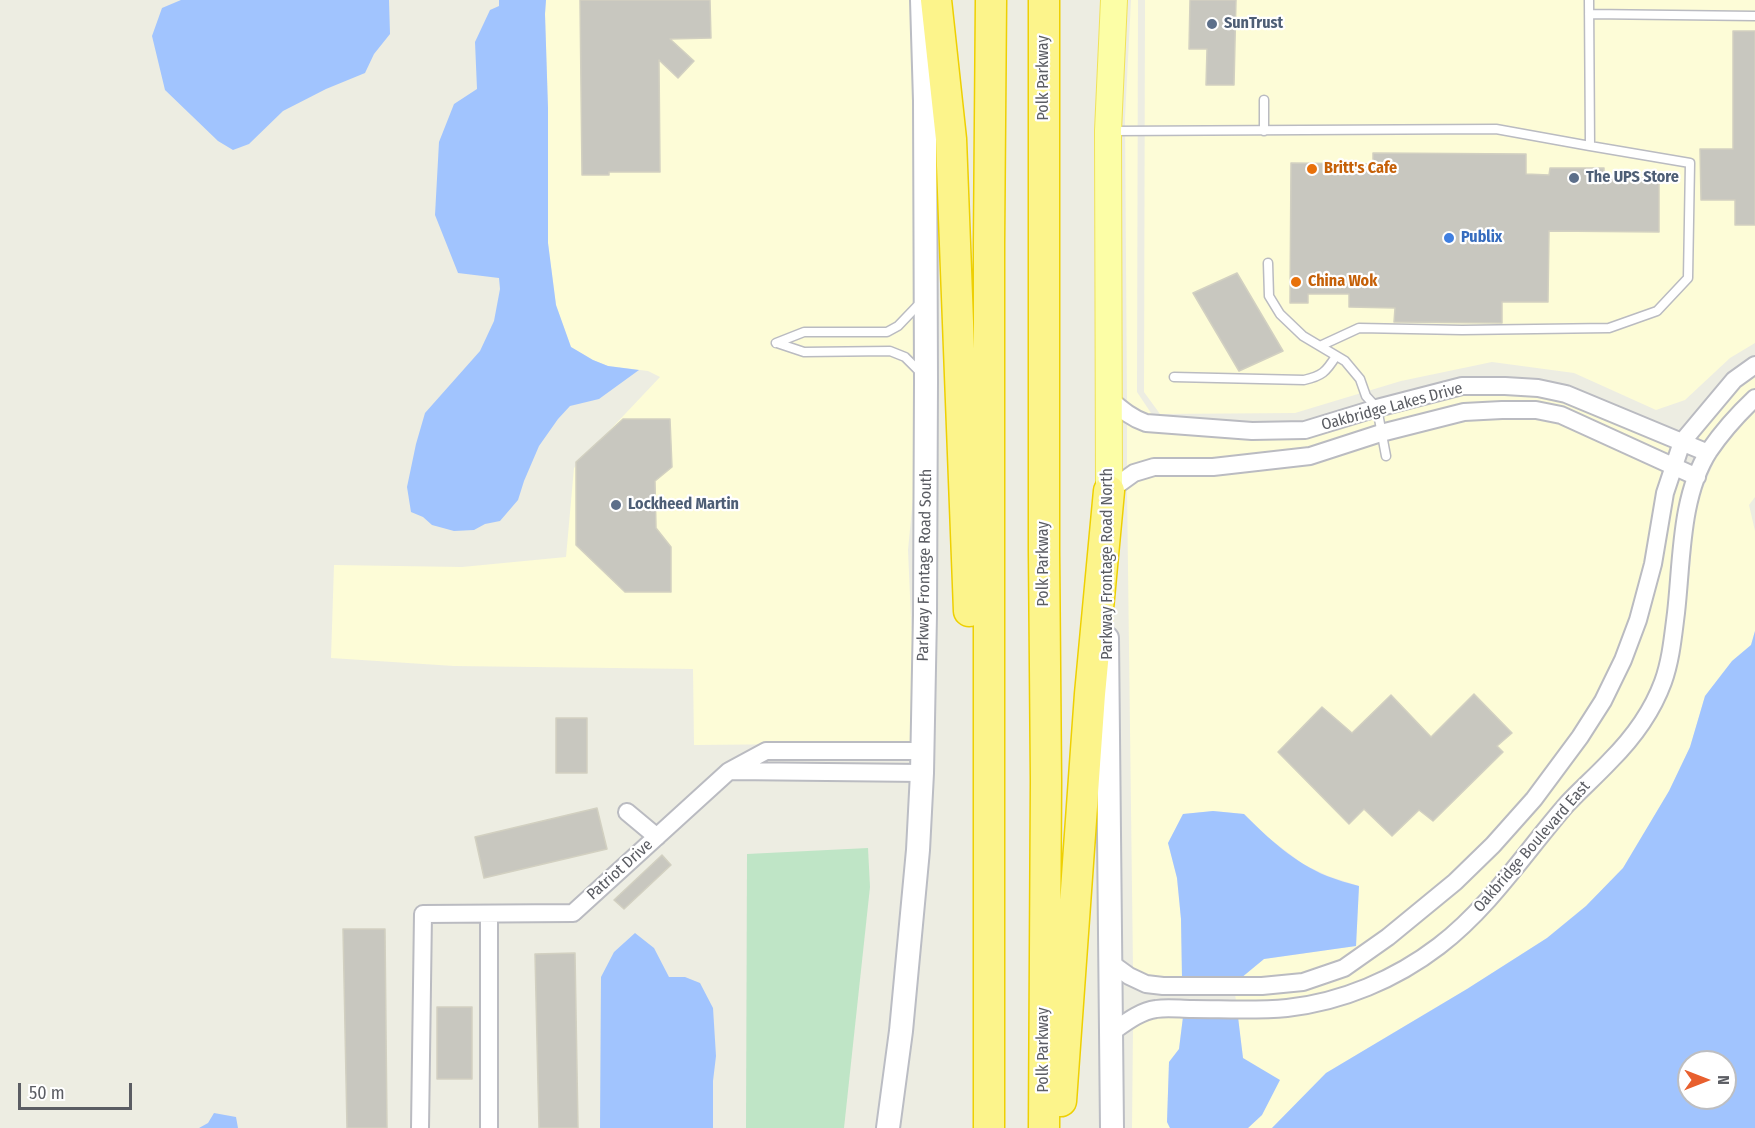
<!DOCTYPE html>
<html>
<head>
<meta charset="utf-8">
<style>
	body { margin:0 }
	#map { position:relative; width:1755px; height:1128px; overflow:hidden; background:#edede2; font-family:"Fira Sans Condensed",sans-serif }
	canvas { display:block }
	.north { position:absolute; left:1677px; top:1050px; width:60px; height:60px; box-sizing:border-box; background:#fff; border:2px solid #bdbec1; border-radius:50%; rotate:90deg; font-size:16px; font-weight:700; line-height:24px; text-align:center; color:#5b5d63 }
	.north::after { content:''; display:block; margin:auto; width:21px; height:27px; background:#e85f2e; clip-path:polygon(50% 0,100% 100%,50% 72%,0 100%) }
	.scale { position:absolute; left:18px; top:1083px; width:114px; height:27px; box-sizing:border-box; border:3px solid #5b5d63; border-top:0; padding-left:8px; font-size:18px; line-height:21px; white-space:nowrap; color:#5b5d63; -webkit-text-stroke:4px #fff; paint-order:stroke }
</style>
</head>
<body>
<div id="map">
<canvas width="1755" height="1128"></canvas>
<div class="north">N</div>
<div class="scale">50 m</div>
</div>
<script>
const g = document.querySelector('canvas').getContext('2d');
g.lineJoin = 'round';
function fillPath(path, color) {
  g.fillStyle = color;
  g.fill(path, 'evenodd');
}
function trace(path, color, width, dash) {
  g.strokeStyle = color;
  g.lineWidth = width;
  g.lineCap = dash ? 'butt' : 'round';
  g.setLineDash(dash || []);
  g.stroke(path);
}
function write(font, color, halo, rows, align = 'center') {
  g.font = font + ' "Fira Sans Condensed",sans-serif';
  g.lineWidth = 4.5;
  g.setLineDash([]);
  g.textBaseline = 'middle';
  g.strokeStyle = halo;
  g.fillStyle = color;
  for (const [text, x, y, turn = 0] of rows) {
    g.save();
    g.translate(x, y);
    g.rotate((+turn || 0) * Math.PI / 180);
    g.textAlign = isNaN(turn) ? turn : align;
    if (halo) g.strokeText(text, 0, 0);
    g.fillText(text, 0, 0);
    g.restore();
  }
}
fillPath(new Path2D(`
	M546,0H910L915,47L917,186L913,348H917V457L908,550L915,711L914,743L694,745L693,669L454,666L331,658L334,565L462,567L566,557L574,468L660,377L648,371L608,366L593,360L571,347L556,305L548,243V108L545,14Z
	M1131,0H1138L1137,392L1153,416L1142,413L1127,403L1125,118Z
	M1145,0H1755V343L1730,358L1685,400L1656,410L1574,373L1492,362L1401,381L1295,413L1160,414L1144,392Z
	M1755,375V388L1727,414L1705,443L1695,439L1740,386Z
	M1464,394H1505L1537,396L1563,401L1671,446L1668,455L1584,416L1563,407L1536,402H1502L1461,404L1308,449L1127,468V423L1145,431L1167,433L1305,437L1380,415Z
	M1755,410V497L1749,505L1755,531V631L1751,645L1732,661L1705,696L1690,747L1669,791L1623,868L1586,906L1547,938L1467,989L1326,1073L1272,1128H1248L1262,1115L1243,1058L1238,1017L1288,1015L1322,1010L1358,1000L1410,975L1443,953L1487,914L1575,808L1617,766L1648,729L1661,708L1671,685L1678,661L1689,582L1693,531L1698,500L1716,457L1741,424Z
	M1503,417L1535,418L1558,423L1662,470L1656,492L1645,563L1630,618L1614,657L1595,697L1572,733L1527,795L1487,839L1449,876L1382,931L1339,961L1301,975L1241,978L1264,959L1356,946L1359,886L1328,876L1303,864L1266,836L1244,814L1214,811L1183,814L1168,843L1177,878L1181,919L1182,978L1148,976L1133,969L1127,488L1139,480L1155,475H1214L1312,464L1384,440L1466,419Z
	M1679,478L1687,481L1680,497L1675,529L1671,580L1661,658L1654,680L1645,701L1633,721L1619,739L1561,798L1473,904L1432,941L1401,962L1352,985L1316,995L1286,1000L1236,1001L1235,994L1304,990L1349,975L1394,943L1461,888L1500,849L1540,804L1588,741L1611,704L1631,663L1647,622L1662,566L1673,494Z
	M1157,1017H1183L1179,1049L1169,1062L1167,1122L1170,1128H1132L1133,1028L1140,1023Z`), '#fdfcd7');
fillPath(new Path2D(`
	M868,848L870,887L844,1128H746L747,854Z`), '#bfe5c6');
fillPath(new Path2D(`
	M181,0H389L390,34L374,54L365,73L326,89L283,111L249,144L233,150L218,141L165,90L152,36L162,8Z
	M499,0H546L545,14L548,108V243L556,305L571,347L593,360L608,366L639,370L599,399L570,406L558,419L539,446L524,481L518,500L500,521L485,524L474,530L454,531L432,525L423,517L411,512L407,487L416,444L425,413L480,351L494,321L500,289L499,278L458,273L435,215L439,142L454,104L477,89L475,42L490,10L499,6Z
	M1755,631V1128H1272L1326,1073L1467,989L1547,938L1586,906L1623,868L1669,791L1690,747L1705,696L1732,661L1751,645ZM1689,1062H1725V1098H1689Z
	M1213,811L1244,814C1268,838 1295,863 1327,876C1337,880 1348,883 1359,886L1356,946L1264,959L1241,978H1182L1181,919L1177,878L1168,843L1183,814Z
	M635,933L654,948L669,977H685L700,983L713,1008L716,1056L713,1081V1128H600L601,977L614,952Z
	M1183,1017H1238L1243,1058L1280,1080L1262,1115L1248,1128H1170L1167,1122L1169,1062L1179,1049Z
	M214,1113L236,1117L238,1128H199L208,1123Z`), '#a1c4fe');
const building = new Path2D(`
	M580,0H710L711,38L670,39L694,61L678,78L659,60L660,172H609V175H582Z
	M1190,0H1236L1234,85H1206L1207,49H1189Z
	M1733,31H1755V225H1735V200H1701L1700,149H1733Z
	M1373,153L1526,154V174L1549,175L1550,168H1604V178H1659V232L1549,231L1548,302H1502V323L1394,322L1395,308L1349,307V294H1308V303H1290L1291,163L1373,164Z
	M1237,273L1283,351L1239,371L1193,293Z
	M623,419H670L672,467L655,481L656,528L671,547V592H625L576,545V462Z
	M1474,694L1512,733L1497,746L1503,752L1433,821L1419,810L1392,836L1364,809L1349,824L1278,752L1322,707L1352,733L1391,695L1431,737Z
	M556,718H587V773H556Z
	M597,808L607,849L484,878L475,837Z
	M662,855L671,865L624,909L614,900Z
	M343,929H385L387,1128H347Z
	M575,953L578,1128H539L535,954Z
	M437,1007H472V1079H437Z`);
fillPath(building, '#c8c7bf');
trace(building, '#d2d0c1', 1.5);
const service = new Path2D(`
	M1589,14L1755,16
	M1264,100V131
	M1112,131L1496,129L1590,146
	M1268,263L1269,296L1280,314L1303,336L1345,361L1360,379L1366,396L1377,408L1386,456
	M776,343L804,332H887L898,326L921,302
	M777,343L804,352L890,351L905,357L922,374
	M1320,346L1359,328L1462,330L1609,328L1657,311L1688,278L1690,163L1590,146L1589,0
	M1174,377L1304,380C1322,376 1326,372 1336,356`);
const minor = new Path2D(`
	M1108,398C1120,408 1131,418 1146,423L1252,431L1305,430L1377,408L1462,386H1505L1538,388L1566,394L1708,453
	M1109,491L1134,473L1154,467H1213L1310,456L1381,433L1464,412L1502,410H1536L1561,415L1697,477
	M732,771L922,773
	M627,812L657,837
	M489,914V1128
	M1111,963L1129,976L1146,984L1163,986H1262L1303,982L1344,968L1388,937L1455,882L1493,845L1534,799L1580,737L1603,701L1623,660L1638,620L1653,564L1665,493L1682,442L1734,380L1755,365
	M1112,1032C1125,1023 1140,1011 1156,1009C1168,1007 1180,1009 1192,1009C1223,1009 1256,1011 1287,1008C1342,1002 1396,979 1439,946C1490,907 1526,851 1567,804C1581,789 1596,776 1610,761C1633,738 1652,712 1663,682C1671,660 1673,636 1676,613C1682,561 1680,496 1709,451C1722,432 1738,414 1755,398
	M420,1128L423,914L573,913L729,771L766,751H923`);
const secondary = new Path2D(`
	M1107,638L1112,1128
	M888,1128L901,1031L918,850L922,773L925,615L926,382L925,101L922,0`);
const primary = new Path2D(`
	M1109,491L1108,131L1114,0`);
const motorway = new Path2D(`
	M936,0L951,139L969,611
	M1044,0V551L1046,781L1044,1128
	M1061,1101L1090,694L1109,491
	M989,1128V244L991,0`);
trace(service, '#babbc1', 11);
trace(minor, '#babbc1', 20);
trace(secondary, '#bbbdc4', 26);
trace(primary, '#f0e259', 28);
trace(motorway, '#eed002', 33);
trace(service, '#fff', 8);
trace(minor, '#fff', 16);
trace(secondary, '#fff', 22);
trace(primary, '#fcfea6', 26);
trace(motorway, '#fcf48b', 30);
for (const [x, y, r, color] of [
	[1212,24,6,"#5c6f8a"],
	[1312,169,6,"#e8710a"],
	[1574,178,6,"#5c6f8a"],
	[1449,238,6,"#3f7fe0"],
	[1296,282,6,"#e8710a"],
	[616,505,6,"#5c6f8a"]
]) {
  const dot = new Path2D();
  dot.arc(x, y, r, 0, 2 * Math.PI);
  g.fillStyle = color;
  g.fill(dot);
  trace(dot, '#fff', 2);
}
write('bold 16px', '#4e5e75', '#fff', [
	["SunTrust",1224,24],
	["The UPS Store",1586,178],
	["Lockheed Martin",628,505]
], 'left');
write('16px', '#5b5d63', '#fff', [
	["Polk Parkway",1044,78,-90],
	["Oakbridge Lakes Drive",1392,407,-15],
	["Polk Parkway",1044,564,-90],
	["Parkway Frontage Road North",1108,564,-90],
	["Parkway Frontage Road South",925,565,-89],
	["Oakbridge Boulevard East",1532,847,-49],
	["Patriot Drive",620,870,-42],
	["Polk Parkway",1044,1050,-90]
]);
write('bold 16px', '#c56008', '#fff', [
	["Britt's Cafe",1324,169],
	["China Wok",1308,282]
], 'left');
write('bold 16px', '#366cbe', '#fff', [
	["Publix",1461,238]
], 'left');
</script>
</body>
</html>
